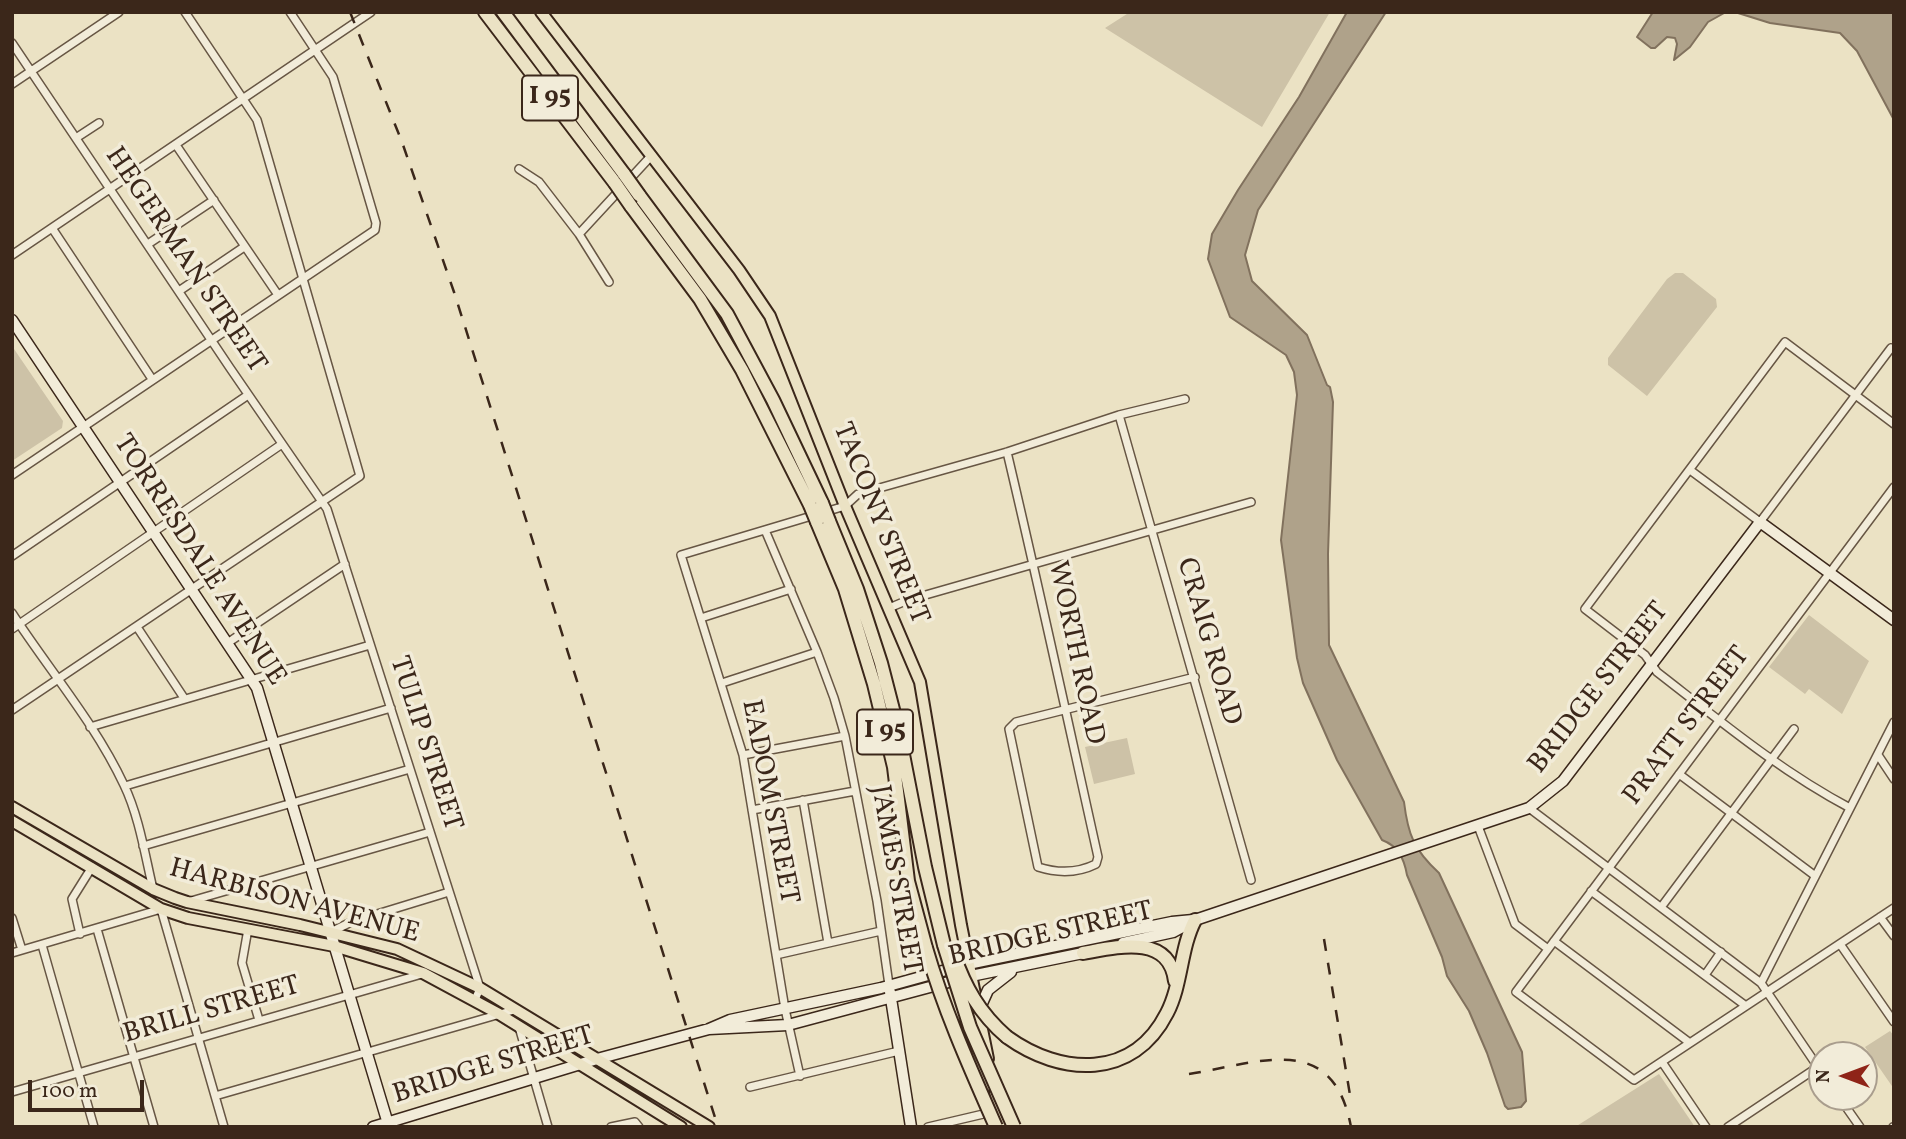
<!DOCTYPE html>
<html>
<head>
<meta charset="utf-8">
<style>
	body { margin:0 }
	#map { position:relative; width:1906px; height:1139px; overflow:hidden; background:#ebe2c4; font-family:Vollkorn,serif }
	canvas { display:block }
	.frame { position:absolute; inset:0; border:14px solid #3b271a; pointer-events:none }
	.north { position:absolute; left:1808px; top:1041px; width:70px; height:70px; box-sizing:border-box; background:#f2ecd9; border:2px solid #a99d8d; border-radius:50%; rotate:270deg; font-size:19px; font-weight:700; line-height:28px; text-align:center; color:#3b271a }
	.north::after { content:''; display:block; margin:auto; width:24px; height:32px; background:#8f2418; clip-path:polygon(50% 0,100% 100%,50% 72%,0 100%) }
	.scale { position:absolute; left:28px; top:1080px; width:116px; height:32px; box-sizing:border-box; border:4px solid #3b271a; border-top:0; padding-left:9px; font-size:21px; line-height:24px; white-space:nowrap; color:#3b271a; -webkit-text-stroke:5px #f2ecd9; paint-order:stroke }
</style>
</head>
<body>
<div id="map">
<canvas width="1906" height="1139"></canvas>
<div class="frame"></div>
<div class="north">N</div>
<div class="scale">100 m</div>
</div>
<script>
const g = document.querySelector('canvas').getContext('2d');
g.lineJoin = 'round';
function fillPath(path, color) {
  g.fillStyle = color;
  g.fill(path, 'evenodd');
}
function trace(path, color, width, dash) {
  g.strokeStyle = color;
  g.lineWidth = width;
  g.lineCap = dash ? 'butt' : 'round';
  g.setLineDash(dash || []);
  g.stroke(path);
}
function write(font, color, halo, rows, align = 'center') {
  g.font = font + ' Vollkorn,serif';
  g.lineWidth = 7;
  g.setLineDash([]);
  g.textBaseline = 'middle';
  g.strokeStyle = halo;
  g.fillStyle = color;
  for (const [text, x, y, turn = 0] of rows) {
    g.save();
    g.translate(x, y);
    g.rotate((+turn || 0) * Math.PI / 180);
    g.textAlign = isNaN(turn) ? turn : align;
    if (halo) g.strokeText(text, 0, 0);
    g.fillText(text, 0, 0);
    g.restore();
  }
}
fillPath(new Path2D(`
	M1130,12H1330L1262,127L1105,28Z
	M1675,273H1683L1716,299L1717,307L1647,396L1608,365V358L1667,279Z
	M12,346L63,421L62,428L12,461Z
	M1809,615L1869,661L1842,714L1809,689L1805,694L1769,667Z
	M1127,738L1135,774L1094,784L1085,747Z
	M1890,1031L1894,1036V1089L1865,1047Z
	M1659,1074L1695,1127H1575Z`), '#cdc2a7');
const water = new Path2D(`
	M1347,12H1386L1258,210L1245,255L1252,281L1307,335L1327,385L1330,387L1333,402L1328,554L1329,645L1404,802C1408,835 1414,850 1439,873L1522,1052L1526,1101L1521,1107L1508,1109L1505,1106L1487,1053L1469,1011L1447,976L1442,957L1407,875C1404,858 1398,846 1382,840L1337,760L1303,683L1297,658L1281,540L1297,395L1294,372L1286,355L1230,317L1208,259L1212,234L1238,190L1299,97Z
	M1653,12H1894V120L1857,51L1840,33L1770,23L1738,13L1726,12L1708,22L1690,47L1674,60L1677,44L1675,38L1667,37L1655,48H1651L1637,37Z`);
fillPath(water, '#afa28a');
trace(water, '#81715d', 2);
const street = new Path2D(`
	M12,43L230,368L327,509L480,988L475,1000
	M12,84L119,12
	M76,138L99,123
	M176,145L278,295
	M519,169L539,182L579,234L609,282
	M52,228L152,379
	M579,234L652,155
	M148,244L214,200
	M12,255L371,12
	M179,291L244,247
	M1119,415L1251,880
	M1007,452C1039,587 1068,722 1098,857L1096,864C1078,873 1057,873 1038,867L1009,729L1016,722C1076,707 1136,692 1195,677
	M1690,470L1760,522L1891,348
	M12,475L375,230L376,223L333,77L290,12
	M1894,487L1516,992L1634,1080L1894,908
	M765,530L817,652L834,698L845,736L877,901L889,985
	M12,556L248,395
	M889,608L908,600L1251,502
	M12,613C49,670 95,723 124,785C139,816 145,855 153,889
	M701,618L791,589
	M137,627L184,698
	M12,629L282,444
	M229,642L345,564
	M722,683L817,652
	M12,710L360,476L257,120L185,12
	M90,727L370,645
	M743,755L845,736
	M1878,755L1894,779
	M1679,774L1814,875
	M125,786L391,708
	M803,800L828,943
	M1529,808L1761,983L1822,1073
	M1850,808C1780,771 1719,720 1657,672L1645,655L1585,609L1785,342L1894,424
	M752,810L855,791
	M1478,826L1515,924L1548,949
	M143,846L410,769
	M1591,891L1746,1006
	M191,901L430,832
	M1662,906L1794,729
	M1880,917L1894,936
	M12,918L22,950
	M97,929L154,1127
	M248,929L242,963L259,1020
	M331,932L351,922L449,892
	M80,934L72,899L92,867
	M1554,941L1690,1043
	M1840,944L1894,1022
	M42,945L94,1127
	M12,953L161,909L224,1127
	M776,955L881,931
	M1705,975L1721,952
	M1761,983L1894,722
	M519,1027L548,1127
	M1662,1062L1706,1127
	M800,1076L785,1009L743,755L681,555L845,506L858,494L1007,452L1119,415L1185,399
	M750,1087L899,1051
	M12,1092L422,974
	M215,1096L514,1010
	M1839,1097L1860,1127
	M611,1127L635,1122L639,1127
	M928,1127L992,1112
	M1728,1127L1818,1067
	M1893,1127H1894`);
const secondary = new Path2D(`
	M12,320L257,688L389,1127
	M1123,943L1173,932L1195,920L1529,808L1563,781L1760,522L1894,620
	M890,992L911,1127
	M979,1010L988,990L1011,972
	M709,1029L788,1025L971,976L1088,952
	M373,1127L597,1059L709,1029L730,1020L881,988L968,964L1172,922L1193,920`);
const primary = new Path2D(`
	M541,12L739,270L770,316L845,506L920,682L961,925L988,1059
	M12,807L153,889L175,898L187,902L300,925L397,949L480,988L709,1127
	M12,821L161,909L188,918L334,946L423,973L499,1014L681,1127
	M995,1092L1002,1127`);
const highway = new Path2D(`
	M485,12L615,183
	M503,12L624,174
	M639,195L727,314L773,400L822,503
	M631,206L700,299L742,370L810,505
	M829,521L857,589L881,663L898,729L925,867L944,945
	M817,522L845,589L874,684L894,767L908,881L926,948
	M1083,953C1116,947 1169,933 1175,981
	M1007,1037C1061,1076 1133,1080 1167,1013C1182,984 1180,949 1195,920`);
trace(street, '#675644', 10);
trace(secondary, '#3b271a', 13);
trace(primary, '#3b271a', 14);
trace(highway, '#3b271a', 16);
trace(street, '#f2ecd9', 7);
trace(secondary, '#f2ecd9', 10);
trace(primary, '#ebe2c4', 10);
trace(highway, '#ebe2c4', 12);
trace(new Path2D(`
	M350,12L402,142L454,292L718,1127
	M1324,939L1351,1101
	M1189,1074C1259,1063 1333,1030 1351,1127`), '#3b271a', 2.5, [12, 12]);
const highwayBridge = new Path2D(`
	M624,174L639,195
	M615,183L631,206
	M822,503L829,521
	M810,505L817,522
	M944,945L970,1027L1014,1127
	M926,948C944,1010 970,1068 996,1127
	M953,953C965,987 979,1013 1007,1037`);
trace(highwayBridge, '#3b271a', 16, []);
trace(highwayBridge, '#ebe2c4', 12);
for (const [x, y, w] of [
	[550,98,56],
	[885,732,56]
]) {
  const box = new Path2D();
  box.roundRect(x - w / 2, y - 22.5, w, 45, 5);
  g.fillStyle = '#f2ecd9';
  g.fill(box);
  trace(box, '#3b271a', 2);
}
write('bold 26px', '#3b271a', null, [
	["I 95",550,98],
	["I 95",885,732]
]);
write('28px', '#3b271a', '#f2ecd9', [
	["HEGERMAN STREET",184,261,56],
	["TACONY STREET",879,524,68],
	["TORRESDALE AVENUE",198,561,57],
	["CRAIG ROAD",1207,642,74],
	["WORTH ROAD",1074,653,78],
	["BRIDGE STREET",1600,689,-52],
	["PRATT STREET",1688,727,-53],
	["TULIP STREET",424,744,72],
	["EADOM STREET",768,802,79],
	["JAMES STREET",894,880,80],
	["HARBISON AVENUE",294,903,15],
	["BRIDGE STREET",1051,936,-13],
	["BRILL STREET",212,1012,-16],
	["BRIDGE STREET",494,1067,-17]
]);
</script>
</body>
</html>
